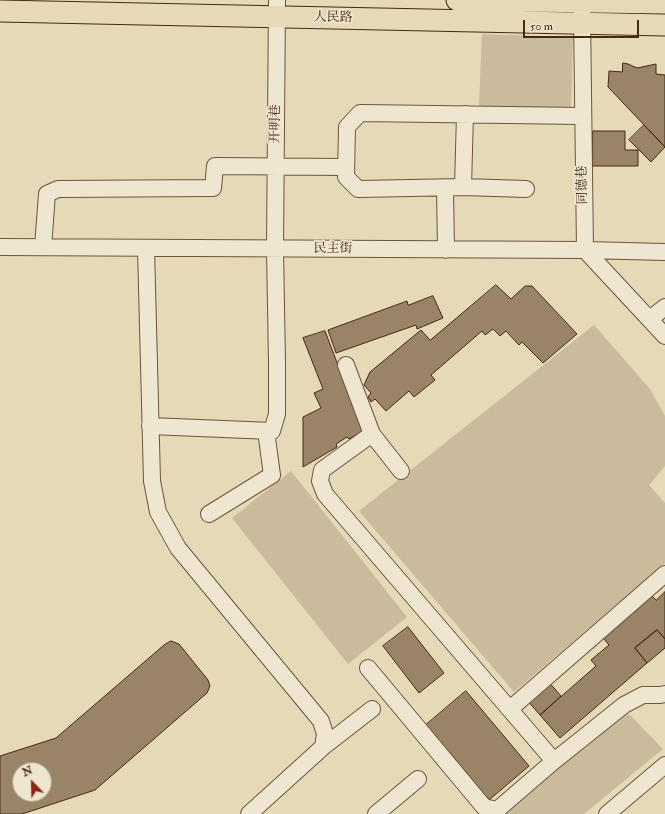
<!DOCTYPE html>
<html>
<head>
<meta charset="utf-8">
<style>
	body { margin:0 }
	#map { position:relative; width:665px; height:814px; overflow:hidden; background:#e5d9b8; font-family:"IM FELL Double Pica",serif }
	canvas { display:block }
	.north { position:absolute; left:12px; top:762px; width:40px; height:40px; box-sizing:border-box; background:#eee6d1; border:1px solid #ab9a85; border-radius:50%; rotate:337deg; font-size:11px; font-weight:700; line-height:16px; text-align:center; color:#472812 }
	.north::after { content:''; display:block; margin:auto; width:14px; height:18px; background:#8f2418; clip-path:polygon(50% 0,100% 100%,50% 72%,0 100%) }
	.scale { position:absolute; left:523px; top:20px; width:116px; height:18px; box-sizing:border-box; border:2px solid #472812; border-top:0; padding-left:5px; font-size:12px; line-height:14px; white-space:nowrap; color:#472812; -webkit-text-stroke:3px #eee6d1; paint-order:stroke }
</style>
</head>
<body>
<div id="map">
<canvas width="665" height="814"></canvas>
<div class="north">N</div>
<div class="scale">50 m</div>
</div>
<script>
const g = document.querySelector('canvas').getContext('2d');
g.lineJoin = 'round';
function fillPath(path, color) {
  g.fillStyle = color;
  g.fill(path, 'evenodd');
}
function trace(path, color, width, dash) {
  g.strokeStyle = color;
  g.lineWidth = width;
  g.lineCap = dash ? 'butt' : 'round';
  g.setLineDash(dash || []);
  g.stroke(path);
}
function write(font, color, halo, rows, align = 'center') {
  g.font = font + ' "IM FELL Double Pica","Noto Serif SC",serif';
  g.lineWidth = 3.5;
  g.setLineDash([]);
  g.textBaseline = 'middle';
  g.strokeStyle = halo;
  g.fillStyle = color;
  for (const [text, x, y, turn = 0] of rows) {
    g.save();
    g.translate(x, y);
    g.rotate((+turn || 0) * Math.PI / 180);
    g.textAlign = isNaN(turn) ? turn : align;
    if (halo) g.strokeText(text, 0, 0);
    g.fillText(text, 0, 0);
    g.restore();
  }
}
fillPath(new Path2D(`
	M482,34L573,37L571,108L479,106Z
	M594,325L650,389L665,416V466L649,485L665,503V563L514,692L359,511Z
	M291,471L407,617L348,664L232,518Z
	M625,710L663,749L584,814H495Z`), '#cabb9c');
const building = new Path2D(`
	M623,63L628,64L637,68L656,64V74L665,75V147L608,87L609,71L622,72Z
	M644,125L665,147L651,162L629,140Z
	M593,131H625V150H638V166H593Z
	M496,285L511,299L525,286H532L577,334L543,363L522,342L519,345L506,331L500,336L493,329L485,335L482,331L431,375L435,380L414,397L409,391L386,411L375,399L371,402L368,397L371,393L364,385L370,372L421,330L430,340Z
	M433,296L443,318L417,329L416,325L336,353L328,330L407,301L408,305Z
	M325,331L363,431L349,439L347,437L336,444L337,447L303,467V417L321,408L314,393L323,389L303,338Z
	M665,592V639L657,630L635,648L647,663L560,738L540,715L596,666L591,660L609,645L603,638L652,596L656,600Z
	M408,627L444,673L419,693L383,646Z
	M657,630L665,639V648L647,663L635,648Z
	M171,641L179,644L208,680L210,686L207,693L95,790L22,814H0V756L56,738L164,645ZM20,770H44V794H20Z
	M547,680L561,696L540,715L526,699Z
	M466,691L529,766L489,800L426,725Z`);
fillPath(building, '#998468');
trace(building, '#472812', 1);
const minor = new Path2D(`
	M582,13L585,250L665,336
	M463,187L465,114
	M445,189L446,250
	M526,189L463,187L358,189L346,177L347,127L360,113L582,116
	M0,247L585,250L665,252
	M43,247L47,194L58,189L213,188L215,166L346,167
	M146,248L152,481L158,512L178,548L321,721L325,734L323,747
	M650,319L665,307
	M346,365L372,434L322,470L320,481L325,494L554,761L624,705L643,695H660L665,694
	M150,426L272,431L277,414V363L275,249L277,0
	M372,434L401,471
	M209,514L272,475L266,431
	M368,668L484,807L497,810L554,761
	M510,709L665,574
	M249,814L323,747L372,709
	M376,814L418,779
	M607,814L665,765`);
const major = new Path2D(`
	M457,0L665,3
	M0,11L665,25`);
trace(minor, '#6e543c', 18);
trace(major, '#472812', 23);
trace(minor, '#eee6d1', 16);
trace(major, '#e5d9b8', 21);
write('13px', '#472812', '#eee6d1', [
	["人民路",333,18,1],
	["开明巷",276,124,-89],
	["同德巷",583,185,-91],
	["民主街",333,249]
]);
</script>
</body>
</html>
